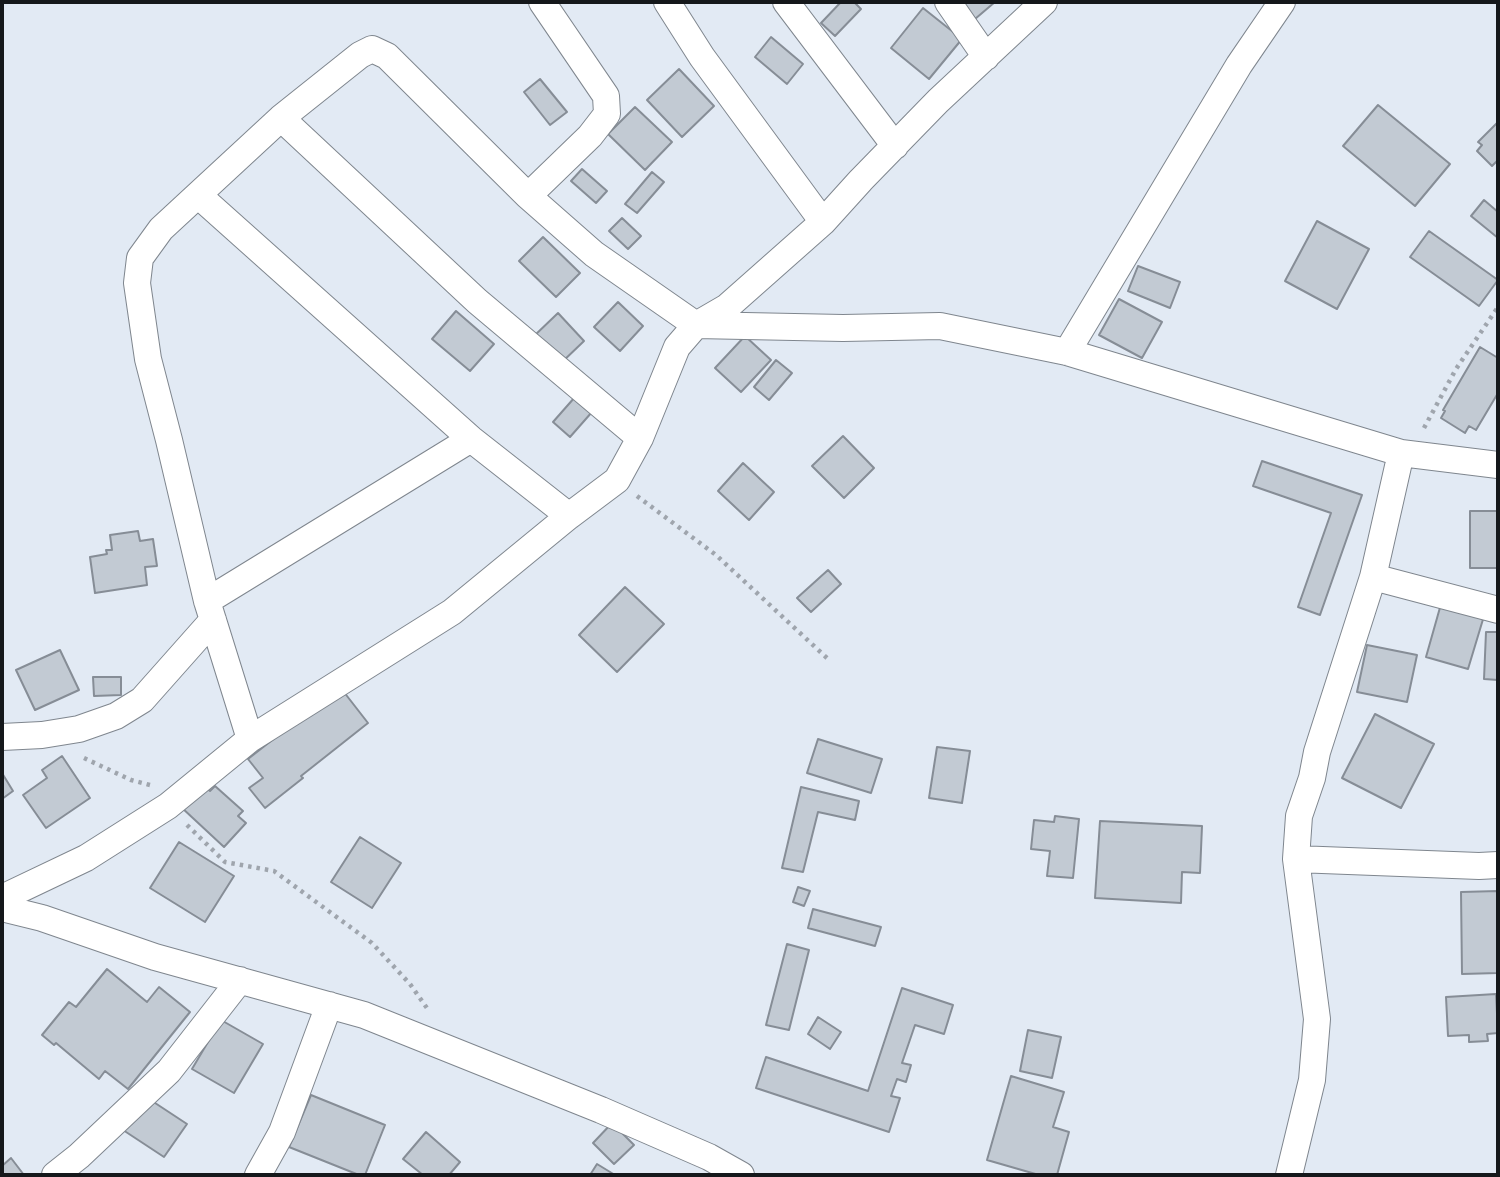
<!DOCTYPE html>
<html>
<head>
<meta charset="utf-8">
<style>
	body { margin:0 }
	#map { position:relative; width:1500px; height:1177px; overflow:hidden; background:#e2eaf4; font-family:"PT Sans",sans-serif }
	canvas { display:block }
	.frame { position:absolute; inset:0; border:4px solid #15181b; pointer-events:none }
</style>
</head>
<body>
<div id="map">
<canvas width="1500" height="1177"></canvas>
<div class="frame"></div>
</div>
<script>
const g = document.querySelector('canvas').getContext('2d');
g.lineJoin = 'round';
function fillPath(path, color) {
  g.fillStyle = color;
  g.fill(path, 'evenodd');
}
function trace(path, color, width, dash) {
  g.strokeStyle = color;
  g.lineWidth = width;
  g.lineCap = dash ? 'butt' : 'round';
  g.setLineDash(dash || []);
  g.stroke(path);
}
const building = new Path2D(`
	M841,2H854L861,9L835,36L821,23Z
	M961,2H995L975,19Z
	M923,8L962,39L929,79L891,48Z
	M771,37L803,64L787,84L755,57Z
	M679,69L714,106L682,137L647,100Z
	M540,79L567,112L550,125L524,92Z
	M1378,105L1450,164L1415,206L1343,146Z
	M635,107L672,142L645,170L608,134Z
	M1498,122V163L1497,161L1492,166L1477,151L1482,145L1478,142Z
	M582,169L607,191L596,203L571,181Z
	M652,172L664,182L637,213L625,204Z
	M1484,200L1498,212V238L1471,216Z
	M622,218L641,236L628,249L609,231Z
	M1317,221L1369,249L1337,309L1285,281Z
	M1429,231L1498,280L1479,306L1410,257Z
	M543,237L580,273L556,297L519,261Z
	M1138,266L1180,282L1170,308L1128,291Z
	M1119,299L1162,322L1142,358L1099,335Z
	M618,302L643,326L620,351L594,327Z
	M456,311L494,344L470,371L432,339Z
	M558,313L584,341L559,365L533,337Z
	M745,336L771,360L741,392L715,368Z
	M1480,347L1498,358V393L1476,430L1469,426L1465,433L1441,418L1445,411L1443,410Z
	M776,360L792,373L769,400L754,387Z
	M575,397L592,412L570,437L553,422Z
	M843,436L874,468L844,498L812,466Z
	M1262,461L1362,495L1320,615L1298,607L1331,513L1253,486Z
	M743,463L774,492L749,520L718,491Z
	M1497,497H1498V568H1470V511H1497Z
	M138,531L140,541L153,539L157,566L145,567L147,585L95,593L90,557L107,554L106,550H112L110,535Z
	M828,570L841,584L811,612L797,598Z
	M625,587L664,624L617,672L579,635Z
	M1441,604L1484,616L1468,669L1426,657Z
	M1486,632H1498V680L1484,679Z
	M1367,645L1417,655L1407,702L1357,692Z
	M60,650L79,690L35,710L16,670Z
	M93,677H121V695L94,696Z
	M340,687L368,723L301,776L303,778L265,808L249,788L263,778L248,759Z
	M1375,714L1434,744L1401,808L1342,778Z
	M818,739L882,759L871,793L807,773Z
	M937,747L970,751L962,803L929,798Z
	M62,756L90,798L46,828L23,795L47,778L42,770Z
	M2,773L13,791L2,799Z
	M202,784L210,791L215,786L243,811L238,816L246,823L224,847L181,807Z
	M801,787L859,801L855,820L818,812L803,872L782,868Z
	M1055,816L1079,819L1073,878L1047,876L1050,851L1031,849L1034,820L1054,822Z
	M1100,821L1202,826L1200,873L1182,872L1181,903L1095,898Z
	M360,837L401,863L372,908L331,882Z
	M179,842L234,876L205,922L150,888Z
	M798,887L810,891L804,906L793,902Z
	M1498,891V973L1462,974L1461,892Z
	M813,909L881,927L875,946L808,928Z
	M787,944L809,950L789,1030L766,1025Z
	M107,969L147,1002L159,987L190,1012L128,1089L105,1071L99,1079L56,1043L54,1045L42,1035L69,1002L76,1007Z
	M902,988L953,1005L944,1034L915,1025L902,1063L911,1065L906,1082L897,1079L891,1096L900,1098L889,1132L756,1088L766,1057L868,1091Z
	M1496,994L1498,1033L1487,1034L1488,1041L1469,1042V1035L1448,1036L1446,997Z
	M818,1017L841,1032L830,1049L808,1034Z
	M221,1020L263,1044L234,1093L192,1069Z
	M1028,1030L1061,1037L1052,1078L1020,1071Z
	M1011,1076L1064,1092L1053,1127L1069,1132L1057,1175H1039L987,1160Z
	M311,1095L385,1125L365,1175H359L289,1147Z
	M146,1097L187,1124L164,1157L123,1130Z
	M612,1123L634,1145L614,1164L593,1143Z
	M426,1132L460,1162L449,1175H423L403,1159Z
	M11,1158L24,1175H2V1166Z
	M597,1164L615,1175H590Z`);
fillPath(building, '#c2cad3');
trace(building, '#868d96', 2);
const street = new Path2D(`
	M667,2L702,57L823,222
	M786,2L895,146
	M948,2L986,57
	M281,118L477,301L640,438
	M198,195L471,439L569,516
	M528,196L590,136L607,114L606,96L542,2
	M1067,352L1239,65L1282,2
	M1373,577L1498,610
	M207,601L471,439
	M2,737L42,735L79,729L116,716L142,700L213,620
	M250,739L207,601L169,440L148,359L137,283L140,258L161,229L281,118L360,55L372,49L387,56L528,196L594,254L696,325L843,328L940,326L1067,352L1401,453L1498,465
	M1296,859L1479,866L1498,865
	M2,898L86,858L168,806L250,739L452,612L569,516L617,480L640,438L677,347L696,325L727,307L823,222L861,180L938,101L1044,2
	M2,908L42,918L155,957L364,1015L601,1110L709,1157L741,1175
	M55,1175L79,1156L169,1071L240,980
	M258,1175L282,1132L329,1005
	M1289,1175L1312,1080L1317,1019L1296,859L1299,816L1312,778L1317,752L1373,577L1401,453`);
trace(street, '#7f868e', 28);
trace(new Path2D(`
	M1424,428L1456,369L1498,307
	M637,496L716,555L828,659
	M84,758L131,780L150,785
	M187,825L225,862L274,871L372,943L410,984L429,1011`), '#9fa5ad', 4.5, [3.5, 5]);
trace(street, '#fff', 26);
</script>
</body>
</html>
